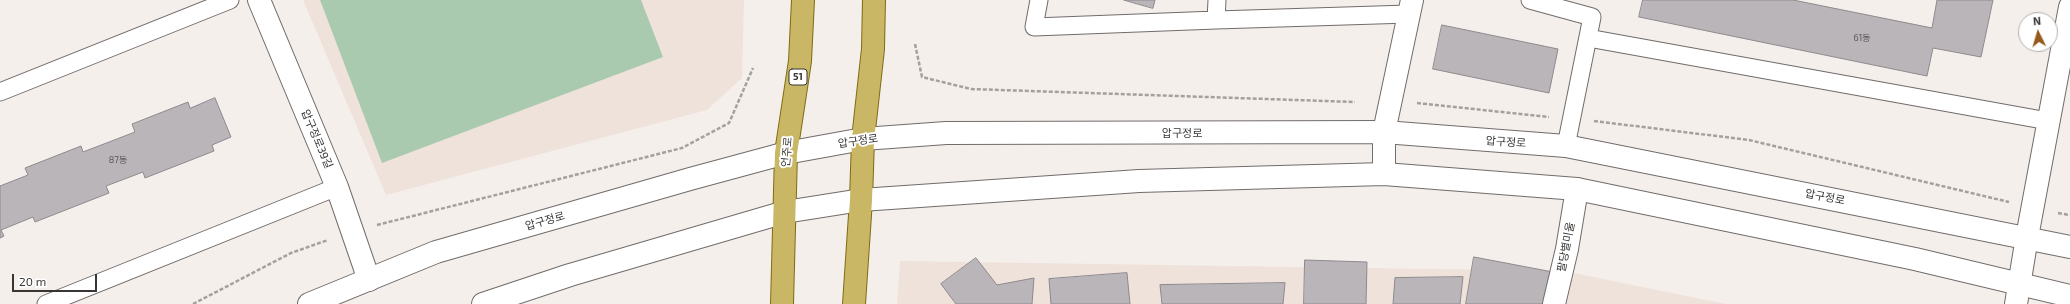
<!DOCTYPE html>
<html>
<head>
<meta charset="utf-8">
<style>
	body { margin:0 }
	#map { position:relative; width:2070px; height:304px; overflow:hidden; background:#f5efec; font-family:"Exo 2",sans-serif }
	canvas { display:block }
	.north { position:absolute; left:2018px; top:12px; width:40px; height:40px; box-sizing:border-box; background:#fff; border:1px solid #afafae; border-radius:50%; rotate:355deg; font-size:11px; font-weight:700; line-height:16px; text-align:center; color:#383634 }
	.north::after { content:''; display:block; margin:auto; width:14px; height:18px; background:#95591b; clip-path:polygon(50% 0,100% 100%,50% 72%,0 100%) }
	.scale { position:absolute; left:12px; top:274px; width:85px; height:18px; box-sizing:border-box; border:2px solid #383634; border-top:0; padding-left:5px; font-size:12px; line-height:14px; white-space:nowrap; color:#383634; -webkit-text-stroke:3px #fff; paint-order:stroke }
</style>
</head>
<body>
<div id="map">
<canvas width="2070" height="304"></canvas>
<div class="north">N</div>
<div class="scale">20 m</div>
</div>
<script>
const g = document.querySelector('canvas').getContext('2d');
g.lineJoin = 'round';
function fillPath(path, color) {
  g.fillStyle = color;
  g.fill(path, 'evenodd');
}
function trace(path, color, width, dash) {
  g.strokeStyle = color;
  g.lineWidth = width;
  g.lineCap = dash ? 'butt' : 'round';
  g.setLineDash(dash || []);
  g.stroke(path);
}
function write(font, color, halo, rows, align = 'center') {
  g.font = font + ' "Exo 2","Noto Sans KR",sans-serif';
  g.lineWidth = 4;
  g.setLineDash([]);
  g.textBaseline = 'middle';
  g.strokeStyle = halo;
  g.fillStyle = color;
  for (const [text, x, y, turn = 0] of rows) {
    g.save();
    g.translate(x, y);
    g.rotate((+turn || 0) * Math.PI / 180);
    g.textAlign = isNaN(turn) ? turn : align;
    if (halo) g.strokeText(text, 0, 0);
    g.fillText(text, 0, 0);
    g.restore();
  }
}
fillPath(new Path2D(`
	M303,0H744L742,78L707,110L386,195Z
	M900,261L1564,271L1726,304H897Z`), '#efe2db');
fillPath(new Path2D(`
	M320,0H641L663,57L382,163Z`), '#a9caae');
const building = new Path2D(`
	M1124,0H1155L1153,8Z
	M1643,0H1793L1932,28L1937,0H1993L1981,57L1933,48L1927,76L1639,17Z
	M1442,25L1558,49L1549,93L1433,69Z
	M215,98L231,137L212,145L214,151L145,178L143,172L106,186L109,193L35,222L33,217L1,230L4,236L0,238V186L28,175L25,168L81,146L83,152L135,132L132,124L188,102L190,108Z
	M1474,257L1553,272L1547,304H1466Z
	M976,258L997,285L1034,278L1032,304H956L941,284Z
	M1305,260L1367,262L1366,304H1304Z
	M1127,273L1130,304H1051L1049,279Z
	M1463,277L1460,304H1393L1395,278Z
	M1285,283L1283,304H1162L1160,285Z`);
fillPath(building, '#b9b5b9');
trace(building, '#8d898d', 1);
const service = new Path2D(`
	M1039,0L1034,27L1216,20
	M1217,0L1216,20L1409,14
	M1530,0L1592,17L1566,146
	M1588,38L2048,121
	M0,92L230,0
	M46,304L337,187`);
const minor = new Path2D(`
	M259,0L337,187L369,280
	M1384,174V132L1412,0
	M1554,304L1567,249L1577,189
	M2016,304L2027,237L2070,7`);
const secondary = new Path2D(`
	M309,304L436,252L690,179L786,153L863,139L946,133L1384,132L1566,146L2070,247
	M483,304L570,275L785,212L861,200L1139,181L1384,174L1577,189L1915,259L2070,296`);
const primary = new Path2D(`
	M782,304L786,153L800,61L803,0
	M854,304L861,200L863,139L873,49L874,0`);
trace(service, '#716c6a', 19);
trace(minor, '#716c6a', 24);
trace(secondary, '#716c6a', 24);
trace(primary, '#7f6b12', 24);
trace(new Path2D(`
	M915,44L922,77L971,89L1355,102
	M1417,103L1549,117
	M1594,121L1749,140L2009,202
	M2058,213L2070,215
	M377,225L682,148L729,123L753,68
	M193,304L291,253L328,240`), '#a4a09d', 2.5, [4, 2]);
trace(service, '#fff', 17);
trace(minor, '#fff', 22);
trace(secondary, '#fff', 22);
trace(primary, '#c9b766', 22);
write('9px', '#585655', null, [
	["61동",1862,38],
	["87동",118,160]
]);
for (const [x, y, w] of [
	[798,77,18]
]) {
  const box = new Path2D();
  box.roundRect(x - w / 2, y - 8, w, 16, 3);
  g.fillStyle = '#fff';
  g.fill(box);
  trace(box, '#383634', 1);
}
write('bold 10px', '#383634', null, [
	["51",798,77]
]);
write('11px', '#383634', '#fff', [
	["압구정로",1182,133],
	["압구정로39길",317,139,67],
	["압구정로",858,141,-8],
	["압구정로",1506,142,4],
	["언주로",787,152,-85],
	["압구정로",1825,197,11],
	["압구정로",545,221,-16],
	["팔당별미울",1566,247,-79]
]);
</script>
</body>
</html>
